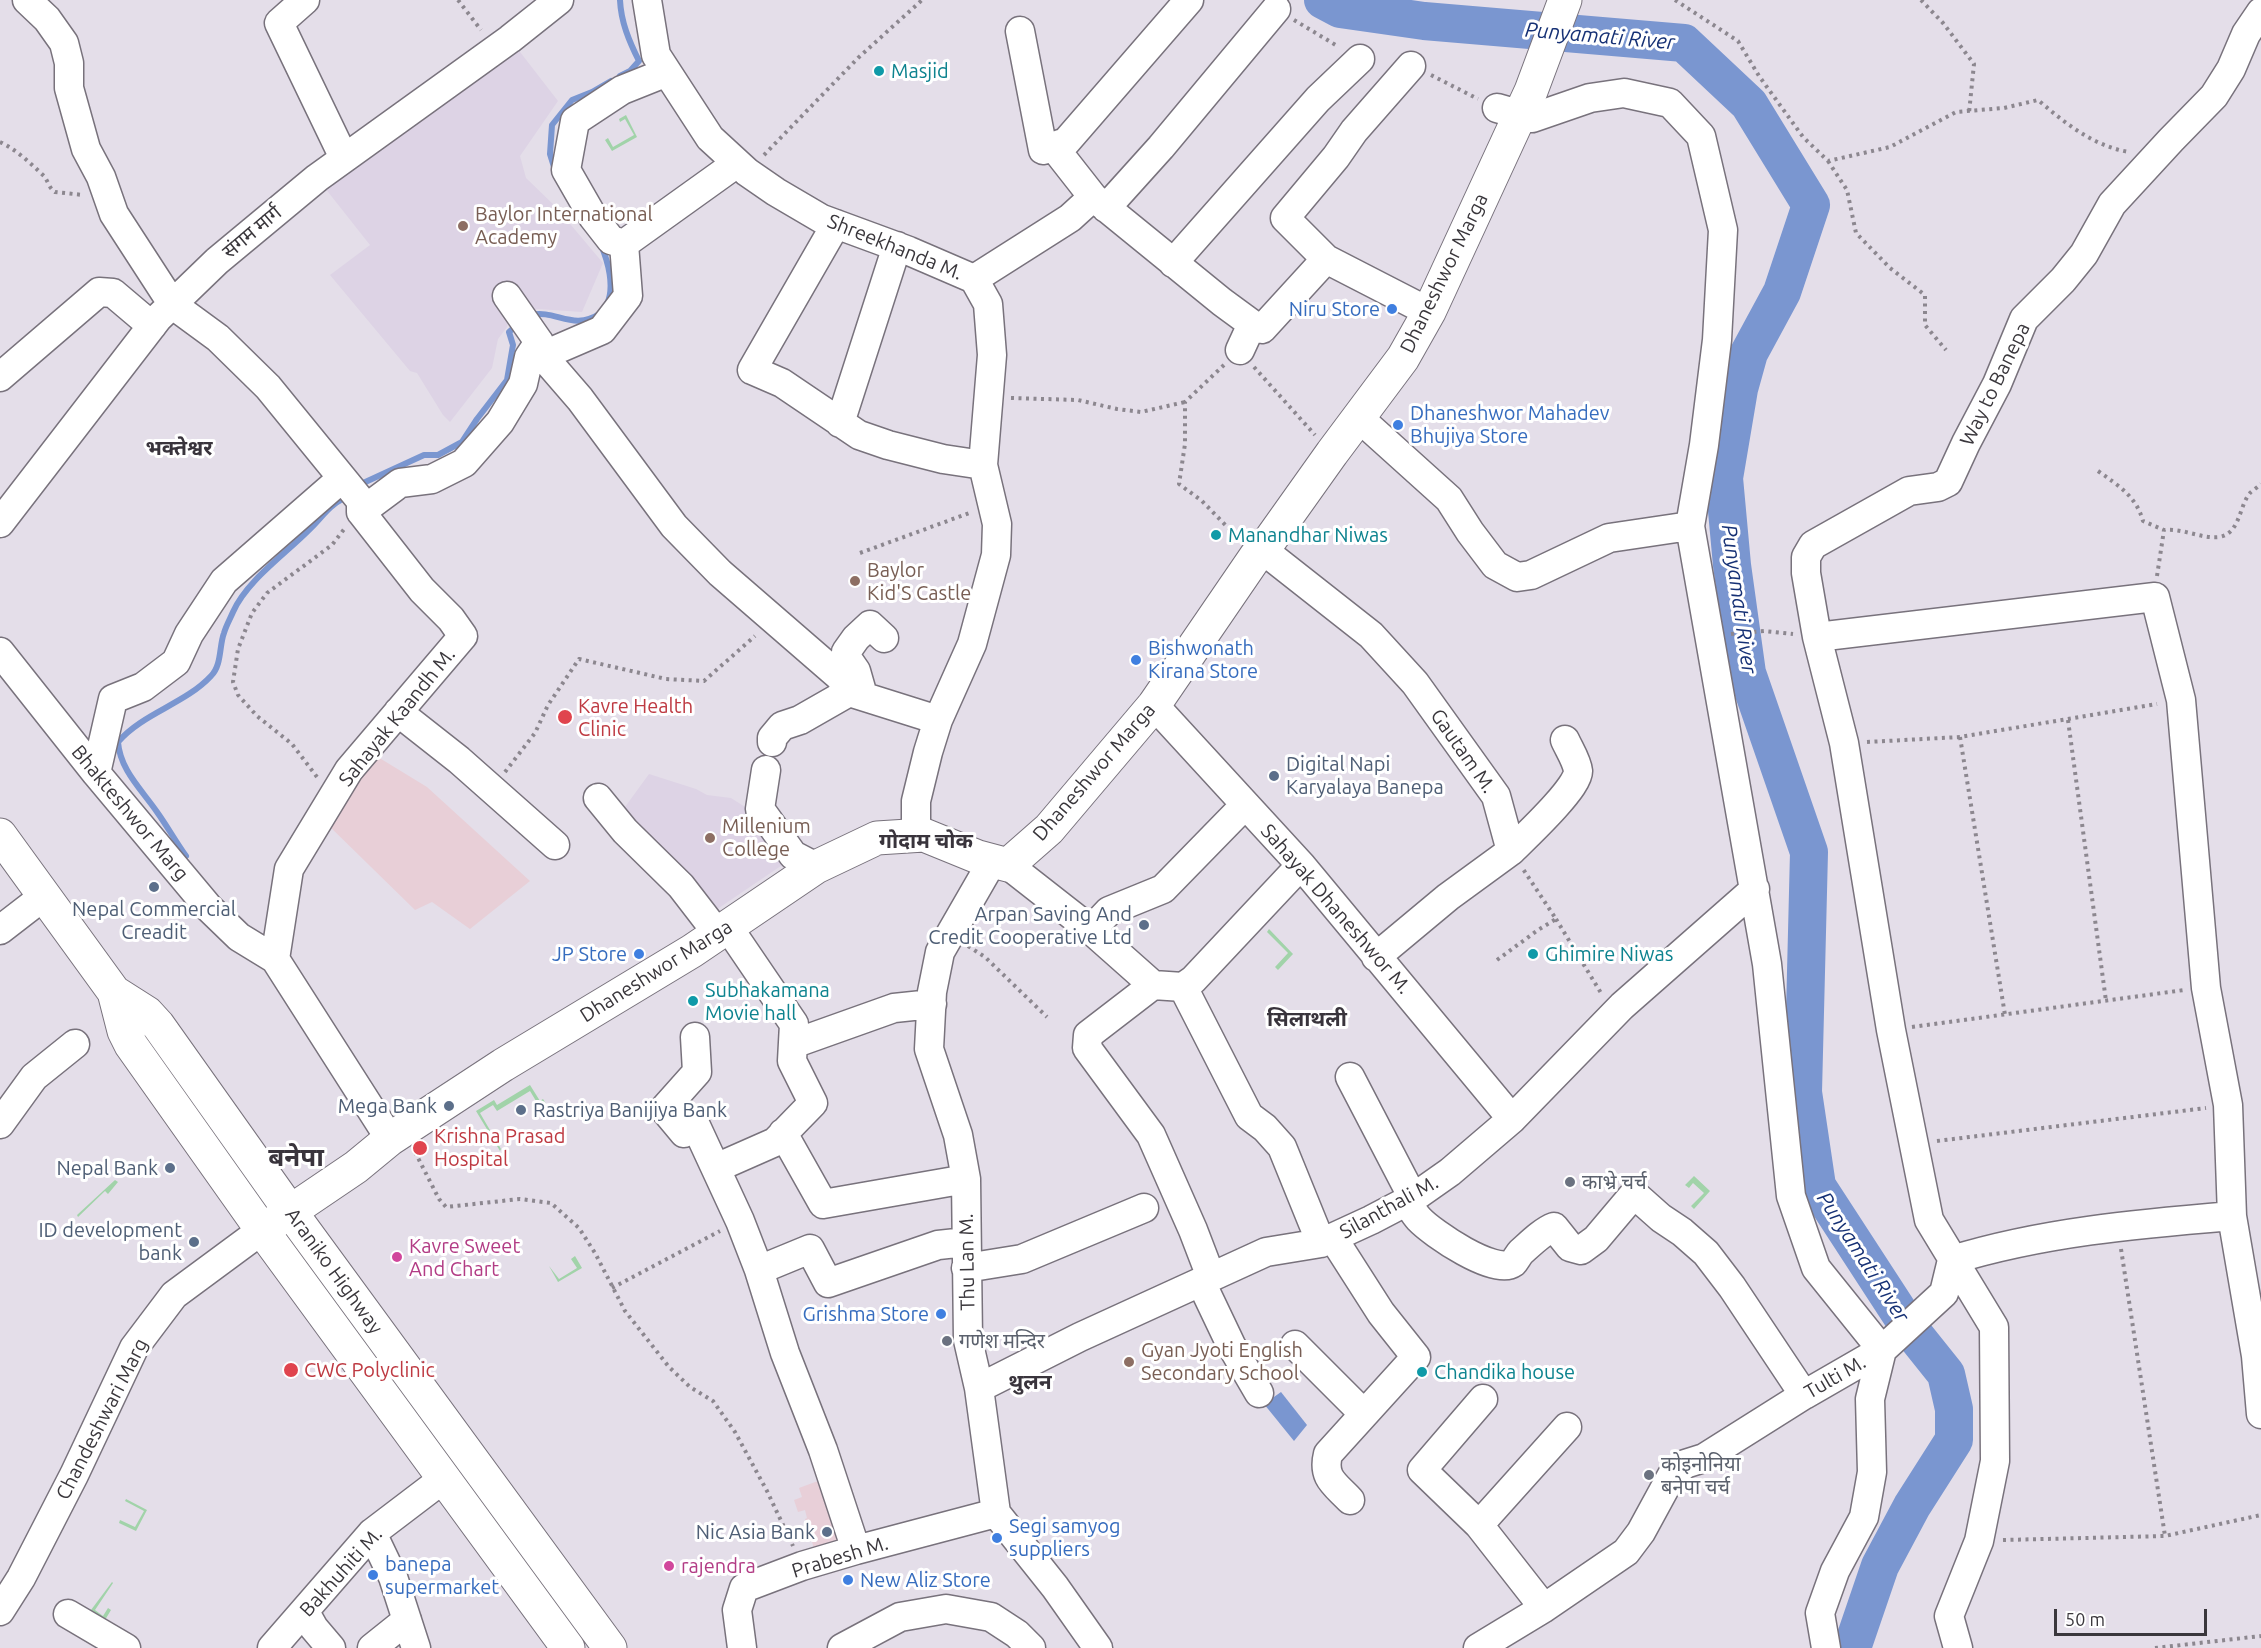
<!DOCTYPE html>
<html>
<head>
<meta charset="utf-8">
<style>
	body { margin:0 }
	#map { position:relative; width:2261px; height:1648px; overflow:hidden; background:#e4dee9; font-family:Ubuntu,sans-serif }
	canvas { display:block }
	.scale { position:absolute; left:2054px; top:1609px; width:153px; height:27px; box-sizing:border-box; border:3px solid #3a373c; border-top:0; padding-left:8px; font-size:18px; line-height:21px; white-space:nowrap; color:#3a373c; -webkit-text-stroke:4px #fff; paint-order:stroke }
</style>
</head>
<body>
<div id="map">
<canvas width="2261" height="1648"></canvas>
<div class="scale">50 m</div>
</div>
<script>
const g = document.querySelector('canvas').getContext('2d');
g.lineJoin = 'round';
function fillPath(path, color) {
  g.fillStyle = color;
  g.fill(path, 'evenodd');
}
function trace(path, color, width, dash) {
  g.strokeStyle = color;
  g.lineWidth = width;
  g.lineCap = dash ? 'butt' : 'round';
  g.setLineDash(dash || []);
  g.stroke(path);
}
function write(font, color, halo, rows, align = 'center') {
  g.font = font + ' Ubuntu,"Noto Sans Devanagari",sans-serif';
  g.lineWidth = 6;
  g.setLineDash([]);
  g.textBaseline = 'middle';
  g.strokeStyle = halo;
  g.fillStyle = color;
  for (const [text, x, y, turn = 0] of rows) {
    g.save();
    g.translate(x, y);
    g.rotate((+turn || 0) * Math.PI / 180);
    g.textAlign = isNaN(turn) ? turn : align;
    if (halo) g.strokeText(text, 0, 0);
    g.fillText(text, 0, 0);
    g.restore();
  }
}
fillPath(new Path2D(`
	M510,39L558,101L520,156L526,178L555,206L603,263L582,312L538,309L509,316L507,327L498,339L492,368L450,422L443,415L417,373L410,371L330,275L370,245L317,178Z
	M649,774L696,789L707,795L731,798L756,814L794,857L713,912L617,818Z`), '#ddd3e5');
fillPath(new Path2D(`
	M368,751L427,787L530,881L470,929L432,902L415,910L325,822Z`), '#e8cfd7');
fillPath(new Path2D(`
	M826,1478L848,1545L816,1555L805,1519L807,1518L805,1510L798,1512L794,1500L802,1497L799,1488Z`), '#e8cfd8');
fillPath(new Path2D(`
	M626,115L637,137L612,151L605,140L608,138L613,147L634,135L625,119L620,122L619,119Z
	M1269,929L1293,954L1278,970L1275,967L1288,953L1267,932Z
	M530,1085L540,1101L543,1099L548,1107L539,1112L534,1103L536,1101L530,1091L497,1111L493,1105L480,1113L501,1149L500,1151L476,1111L494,1100L497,1105Z
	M1694,1176L1710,1191L1694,1209L1691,1206L1704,1193L1693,1183L1689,1188L1685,1185Z
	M115,1180L118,1182L108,1194L105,1191L78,1217L77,1215Z
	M575,1256L582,1268L558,1282L549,1266L559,1279L577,1268L571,1259Z
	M126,1499L147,1510L136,1531L119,1523L120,1520L135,1527L144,1511L125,1501Z
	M112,1582L113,1583L95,1610L103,1616L108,1608L111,1610L105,1620L91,1610Z`), '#a1d3a9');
fillPath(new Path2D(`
	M1281,1392L1307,1425L1294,1441L1264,1404Z`), '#7a96d0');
trace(new Path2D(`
	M620,76L630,71L639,61C629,41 621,22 620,0
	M555,170L550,154L552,125L572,100L592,92L611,81
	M601,245C608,261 615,287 607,304
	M530,315C557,309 572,332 601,313
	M361,484L424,455H438L462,442L477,419L507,380L513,345L509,332L517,325
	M186,856C176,842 167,826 157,812C142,790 120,770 118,742C143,713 185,704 211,676C222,665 219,646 224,633C226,626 230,619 233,612C247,580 287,553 311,528C322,517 330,505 344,498`), '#7a96d0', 6);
trace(new Path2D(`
	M1323,0L1340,9L1424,21L1684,43L1749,104L1811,205L1782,292L1749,353L1739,389L1724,478L1732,565L1747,673L1809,852L1803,1092L1817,1186L1910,1329L1946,1374L1954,1409V1440L1912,1506L1880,1566L1852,1648`), '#7a96d0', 38);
const minor = new Path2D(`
	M27,0L47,19L64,43L69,63V88L86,149L101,177L114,214L173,305L218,338L268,387L361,501V512
	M305,0L279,23L344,158
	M647,0L656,55L710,138L747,172L776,192L822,219L909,251L974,279L988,304L992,355L983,465L997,524L996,555L972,644L938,720L928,752L916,801V834
	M1020,31L1043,150L1066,142L1189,0
	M1497,108L1532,118L1590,98L1624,93L1670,103L1701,136L1723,230L1717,340L1704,445L1690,526L1767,964L1791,1196L1816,1268L1882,1350L1870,1399L1872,1472L1864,1517L1835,1571L1820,1613L1826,1648
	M1053,146L1093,197
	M1106,208L1161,147L1276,9
	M836,224L752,370L782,383L859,435L888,445L943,459L983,465
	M624,244L611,240L593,217L566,170L575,121L622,90L667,72
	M624,244L737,163
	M1326,259L1285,218L1336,157L1354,131L1411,66
	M1173,263L1318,99L1360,59
	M974,279L1070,218L1093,197L1222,302L1252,324L1240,350
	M507,296L539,342L548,362L580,399L674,526L720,573L840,677L849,692L938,720
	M1252,324L1262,329L1326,259L1429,312
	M544,355L602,330L628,296L624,244
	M0,377L99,292L113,293L152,326
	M1358,417L1449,499L1470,532L1495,565L1517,577L1531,575L1609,538L1690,526
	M840,423L897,246
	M0,523L158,318L217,261L317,178L510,39L559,0
	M1263,550L1371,635L1415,683L1496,796L1511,851L1448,897L1376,957
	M1817,637L2155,597L2181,700L2206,988L2228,1105L2232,1216L2256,1356L2261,1414
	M0,652L96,773L209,908L239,937L275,959
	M862,692L856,671L847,658L846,652L856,638L870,625L884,638
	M1154,705L1301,865L1512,1119
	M398,712L459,760L555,845
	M772,742V738L782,726L800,720L849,692
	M766,770L760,809L793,855L816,867
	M96,773L113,699L143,687L176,662L189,634L224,581L341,479
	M598,798L625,831L681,886L718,934
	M1511,851C1524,838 1579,787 1578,771C1577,761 1569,749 1565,740
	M993,860L940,952L932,992L929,1049L958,1135L966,1179L968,1340L979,1388L996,1513L1055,1587L1098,1648
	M1008,865L1091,930L1153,985L1183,987L1193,980L1301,865
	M0,930L44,896
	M1091,930L1109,911L1163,889L1245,805
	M1153,985L1088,1035L1087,1048L1151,1135L1193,1230L1211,1277
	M1183,987L1249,1116L1265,1128L1282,1147L1321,1243
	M695,1037L697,1072L664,1109L684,1133L696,1126L740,1221L759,1270L785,1353L823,1450L856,1550
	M793,1044L894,1008L932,1004
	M1350,1077L1413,1198
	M0,1124L34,1077L75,1044
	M783,1133L823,1204L966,1179
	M390,1139L275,959L289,869L349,770L463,636L451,619L422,590L361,512L400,483L432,479L464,463L500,422L523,384L529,357L539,342
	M716,1168L775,1142L813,1103L792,1061L794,1024L728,927
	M1406,1200C1410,1206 1414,1214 1419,1219C1432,1233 1495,1276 1513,1263C1516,1260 1518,1255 1521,1252C1530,1244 1543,1231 1554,1227L1570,1247L1581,1250L1596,1239L1634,1194L1661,1218L1682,1232L1706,1253L1732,1287L1804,1395
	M1333,1238L1381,1313L1416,1357L1328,1454C1322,1478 1335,1484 1350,1500
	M966,1268L1022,1259L1144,1208
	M759,1270L810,1249L828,1283L938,1245L966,1242
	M1201,1282L1231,1345L1259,1393
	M1295,1345L1363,1413
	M979,1388L1080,1337L1266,1252L1321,1243L1371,1220L1413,1198L1450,1172L1512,1119L1622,1006L1755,889
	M1483,1399L1422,1470L1479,1525L1544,1608
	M1479,1525L1567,1427
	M372,1533L393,1577L416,1648
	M0,1611L21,1578L74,1475L134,1348L174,1295L262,1230
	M305,1612L314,1628L331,1648
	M68,1614L126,1648
	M272,1648L372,1533L443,1479
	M372,1648L407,1620
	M742,1648L737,1610L744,1588L802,1566L856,1550L996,1513
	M842,1648L900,1617L946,1609L991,1617L1017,1634L1031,1648
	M1478,1648L1544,1608L1626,1552L1641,1532L1672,1475L1685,1464L1704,1458L1804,1395L1882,1350L1944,1293L1952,1260C2043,1232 2137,1224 2232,1216
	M1958,1648L1949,1616L1979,1541L1995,1461L1994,1327L1929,1220L1891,1030L1844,743L1817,637L1806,573V557L1813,545L1909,491L1938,487L1948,482L1966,443L1997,384L2024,319L2063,280L2084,254L2112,204L2171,140L2214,96L2231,69L2246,34L2261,12`);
const major = new Path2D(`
	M266,1228L356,1167L390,1139L503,1065L692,951L816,867L877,838L924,835L978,857L1008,865L1049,829L1154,705L1256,556L1263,550L1332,453L1403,358L1429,312L1531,91L1565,0`);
const highway = new Path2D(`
	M0,835L114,992L124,1031L131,1045L262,1230L568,1648
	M114,992L147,1013L158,1025L290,1211L610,1648`);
trace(minor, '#78727c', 31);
trace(major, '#78727c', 35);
trace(highway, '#78727c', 35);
trace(new Path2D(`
	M458,0L481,30
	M1675,0L1738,41L1759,76L1803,137L1828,161L1890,147L1956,112L2004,108L2038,100C2065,123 2093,146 2129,152
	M1921,0L1943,23L1974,64L1969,113
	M1294,20L1339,47
	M1431,75L1478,99
	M0,142C17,150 30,163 44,176C48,181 49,188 55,192L83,195
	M764,155L858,58L922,0
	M1828,161L1847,190L1856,233L1890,268L1925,295V325L1946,350
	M1224,365L1185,402V444L1179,484L1202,501L1239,539
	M1254,367L1315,435
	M1011,398L1078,400L1117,409L1141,412L1185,402
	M2098,471C2119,486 2136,496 2143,521L2164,530
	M860,553L972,512
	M2157,576L2164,530C2183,528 2201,539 2219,537C2240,534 2239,506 2250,493C2253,490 2258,487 2261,484
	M1731,634L1764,631L1793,634
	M2068,720L2106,1001
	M1960,737L2005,1015
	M1867,742L1960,737L2157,704
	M505,772L535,733L548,705L579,659L666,679L704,681L755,636
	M317,777L292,744L257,716L238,695L233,682L238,649L252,613L267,593L332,545L345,528
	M1556,919L1601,993
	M968,946L985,957L1047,1017
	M1497,960L1538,930L1556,919L1523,869
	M1912,1027L2184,990
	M1937,1141L2206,1108
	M415,1152L439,1199L446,1207L520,1199L551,1203L579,1228L595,1253L625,1311L669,1367L690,1387L713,1401L735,1432L767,1491L793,1546
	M2121,1249L2165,1536
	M612,1288L720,1231
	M2003,1540L2165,1536L2261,1515
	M2155,1648L2261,1636`), '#8c878f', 4, [3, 4.5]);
trace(minor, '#fff', 28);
trace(major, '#fff', 33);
trace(highway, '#fff', 33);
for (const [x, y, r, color] of [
	[879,71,6,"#0f9aa8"],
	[463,226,6,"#8d6e63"],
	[1392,309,6,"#3f7fe0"],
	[1398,425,6,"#3f7fe0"],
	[1216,535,6,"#0f9aa8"],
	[855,581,6,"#8d6e63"],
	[1136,660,6,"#3f7fe0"],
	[565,717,8,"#e0444e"],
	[1274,776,6,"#5c6f8a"],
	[710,838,6,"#8d6e63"],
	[154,887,6,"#5c6f8a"],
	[1144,925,6,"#5c6f8a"],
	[639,954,6,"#3f7fe0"],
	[1533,954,6,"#0f9aa8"],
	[693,1001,6,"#0f9aa8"],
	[449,1106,6,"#5c6f8a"],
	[521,1110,6,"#5c6f8a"],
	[420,1148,8,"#e0444e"],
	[170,1168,6,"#5c6f8a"],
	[1570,1182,6,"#6b7280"],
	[194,1242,6,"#5c6f8a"],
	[397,1257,6,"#d1479c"],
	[941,1314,6,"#3f7fe0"],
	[947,1341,6,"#6b7280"],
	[1129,1362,6,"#8d6e63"],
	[291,1370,8,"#e0444e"],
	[1422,1372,6,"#0f9aa8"],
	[1649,1475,6,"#6b7280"],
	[827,1532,6,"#5c6f8a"],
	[997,1538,6,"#3f7fe0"],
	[669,1566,6,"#d1479c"],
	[373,1575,6,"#3f7fe0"],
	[848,1580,6,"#3f7fe0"]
]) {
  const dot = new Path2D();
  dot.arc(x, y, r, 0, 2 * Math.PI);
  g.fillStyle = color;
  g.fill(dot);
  trace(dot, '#fff', 2);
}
write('20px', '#0d838f', '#fff', [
	["Masjid",891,71],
	["Manandhar Niwas",1228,535],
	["Ghimire Niwas",1545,954],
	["Subhakamana",705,990],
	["Movie hall",705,1013],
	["Chandika house",1434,1372]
], 'left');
write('20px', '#785e54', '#fff', [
	["Baylor International",475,214],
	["Academy",475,237],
	["Baylor",867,570],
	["Kid'S Castle",867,593],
	["Millenium",722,826],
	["College",722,849],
	["Gyan Jyoti English",1141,1350],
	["Secondary School",1141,1373]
], 'left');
write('20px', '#3a373c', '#fff', [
	["संगम मार्ग",252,232,-40],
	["Shreekhanda M.",895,247,22],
	["Dhaneshwor Marga",1444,273,-64],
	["Way to Banepa",1995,384,-64],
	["Sahayak Kaandh M.",397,717,-51],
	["Gautam M.",1463,751,55],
	["Dhaneshwor Marga",1094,772,-49],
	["Bhakteshwor Marg",130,813,50],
	["Sahayak Dhaneshwor M.",1336,909,49],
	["Dhaneshwor Marga",656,971,-32],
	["Silanthali M.",1389,1207,-29],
	["Thu Lan M.",967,1262,-91],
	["Araniko Highway",334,1271,54],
	["Tulti M.",1835,1377,-30],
	["Chandeshwari Marg",102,1419,-63],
	["Prabesh M.",840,1557,-17],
	["Bakhuhiti M.",341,1572,-48]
]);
write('20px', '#366cbe', '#fff', [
	["Niru Store",1380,309,"right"],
	["Dhaneshwor Mahadev",1410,413],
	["Bhujiya Store",1410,436],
	["Bishwonath",1148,648],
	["Kirana Store",1148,671],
	["JP Store",627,954,"right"],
	["Grishma Store",929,1314,"right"],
	["Segi samyog",1009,1526],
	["suppliers",1009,1549],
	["banepa",385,1564],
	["supermarket",385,1587],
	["New Aliz Store",860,1580]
], 'left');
write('20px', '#be3a42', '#fff', [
	["Kavre Health",578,706],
	["Clinic",578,729],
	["Krishna Prasad",434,1136],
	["Hospital",434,1159],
	["CWC Polyclinic",304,1370]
], 'left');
write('20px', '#4e5e75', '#fff', [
	["Digital Napi",1286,764,"left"],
	["Karyalaya Banepa",1286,787,"left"],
	["Nepal Commercial",154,909,"center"],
	["Creadit",154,932,"center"],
	["Arpan Saving And",1132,914],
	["Credit Cooperative Ltd",1132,937],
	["Mega Bank",437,1106],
	["Rastriya Banijiya Bank",533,1110,"left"],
	["Nepal Bank",158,1168],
	["ID development",182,1230],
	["bank",182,1253],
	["Nic Asia Bank",815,1532]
], 'right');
write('20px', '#5b616d', '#fff', [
	["काभ्रे चर्च",1582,1182],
	["गणेश मन्दिर",959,1341],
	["कोइनोनिया",1661,1464],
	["बनेपा चर्च",1661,1487]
], 'left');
write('20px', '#b23c85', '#fff', [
	["Kavre Sweet",409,1246],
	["And Chart",409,1269],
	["rajendra",681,1566]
], 'left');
write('italic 21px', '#163175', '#fff', [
	["Punyamati River",1600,36,5],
	["Punyamati River",1739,599,82],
	["Punyamati River",1863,1257,57]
]);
write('bold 21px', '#39343c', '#fff', [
	["भक्तेश्वर",179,448],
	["गाेदाम चाेक",926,841],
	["सिलाथली",1307,1019],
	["थुलन",1030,1382]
]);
write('bold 26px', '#39343c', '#fff', [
	["बनेपा",296,1157]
]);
</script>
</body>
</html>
